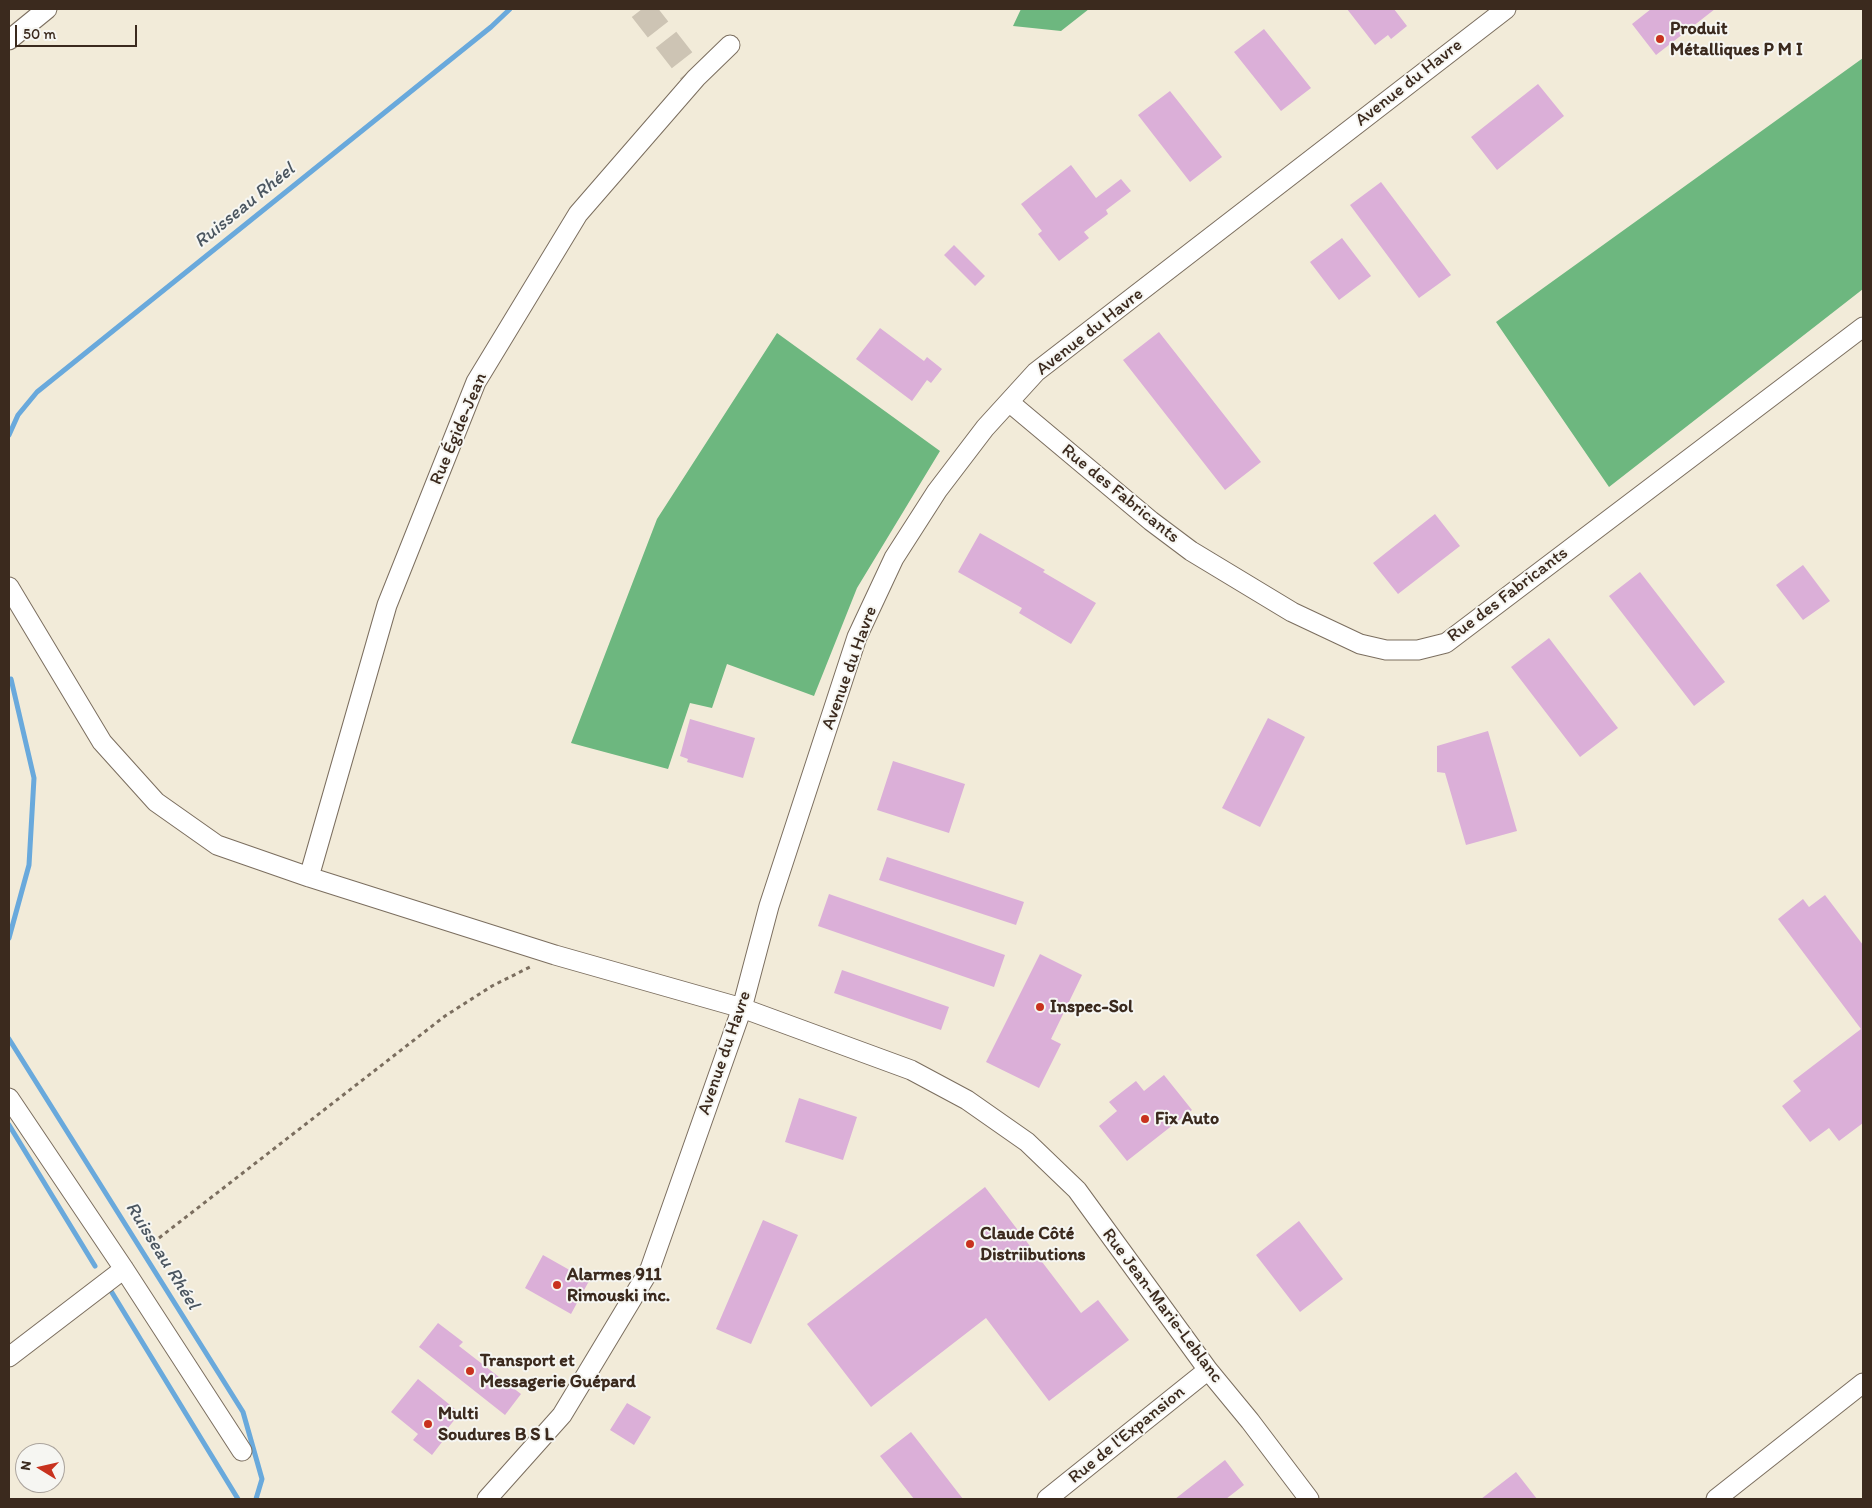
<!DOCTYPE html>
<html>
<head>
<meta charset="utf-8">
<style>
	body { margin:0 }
	#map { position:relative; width:1872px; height:1508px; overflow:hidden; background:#f2ebd9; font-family:Itim,sans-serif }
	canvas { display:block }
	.frame { position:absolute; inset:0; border:10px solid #3b2a1e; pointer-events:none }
	.north { position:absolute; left:15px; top:1443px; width:50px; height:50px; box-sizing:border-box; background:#f6f6f2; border:1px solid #aba49d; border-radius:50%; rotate:279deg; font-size:14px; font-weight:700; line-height:20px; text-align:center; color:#3b2a1e }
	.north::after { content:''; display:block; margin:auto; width:18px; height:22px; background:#c8321e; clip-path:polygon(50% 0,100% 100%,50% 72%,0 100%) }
	.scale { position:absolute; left:15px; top:25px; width:122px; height:22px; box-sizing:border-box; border:2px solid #3b2a1e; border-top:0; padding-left:6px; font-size:15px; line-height:18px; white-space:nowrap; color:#3b2a1e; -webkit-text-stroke:4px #f6f6f2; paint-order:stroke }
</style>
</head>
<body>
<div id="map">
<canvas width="1872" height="1508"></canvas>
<div class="frame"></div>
<div class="north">N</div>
<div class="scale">50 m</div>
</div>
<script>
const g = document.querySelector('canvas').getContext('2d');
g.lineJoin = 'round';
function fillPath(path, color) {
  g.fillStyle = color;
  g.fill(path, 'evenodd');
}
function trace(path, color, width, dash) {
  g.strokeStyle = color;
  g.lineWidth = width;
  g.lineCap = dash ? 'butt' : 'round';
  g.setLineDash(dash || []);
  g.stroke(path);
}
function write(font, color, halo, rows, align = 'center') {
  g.font = font + ' Itim,sans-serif';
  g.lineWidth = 4;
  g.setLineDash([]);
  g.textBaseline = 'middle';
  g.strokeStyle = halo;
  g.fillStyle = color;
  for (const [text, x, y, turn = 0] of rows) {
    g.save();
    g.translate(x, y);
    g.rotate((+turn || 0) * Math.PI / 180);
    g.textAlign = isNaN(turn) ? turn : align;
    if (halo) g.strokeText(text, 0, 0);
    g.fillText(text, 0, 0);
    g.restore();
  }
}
fillPath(new Path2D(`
	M1021,9H1089L1061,31L1013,26Z
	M1863,58V289L1609,487L1496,322Z
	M777,333L940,451L857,588L814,696L727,664L712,708L690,703L668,769L571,743L657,519Z`), '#6db77f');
trace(new Path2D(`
	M9,435L18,415L37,392L491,27L510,9
	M9,938L29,865L34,778L11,679
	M9,1039L243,1412L262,1479L256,1499
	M9,1125L95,1266
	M111,1291L238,1499`), '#69a9dc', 5);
fillPath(new Path2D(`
	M1347,9H1394L1407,26L1391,39L1388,35L1375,45Z
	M1651,9H1715L1656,55L1632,24Z
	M1264,29L1311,88L1281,111L1234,52Z
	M1538,84L1564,116L1497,170L1471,137Z
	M1170,91L1222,157L1190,182L1138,115Z
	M1071,165L1096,198L1121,179L1131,191L1106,210L1108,214L1084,232L1089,238L1059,261L1038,234L1042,231L1021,204Z
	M1381,182L1451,275L1419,298L1350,205Z
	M1342,238L1371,276L1339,300L1310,262Z
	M954,245L985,276L975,286L944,255Z
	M880,328L924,361L927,357L942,369L931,383L927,380L912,401L856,359Z
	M1159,332L1261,462L1225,490L1123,360Z
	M1435,514L1460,546L1398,594L1373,563Z
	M980,533L1045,570L1043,572L1096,603L1071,644L1019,613L1022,608L958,572Z
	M1803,565L1830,601L1803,620L1776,585Z
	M1640,572L1725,682L1694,706L1609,596Z
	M1549,638L1618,728L1580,757L1511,667Z
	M1268,718L1305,737L1260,827L1222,808Z
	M690,719L755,738L743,778L687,762L688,759L680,756Z
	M1488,731L1517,831L1466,845L1445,773L1437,772V746Z
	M893,761L965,784L949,833L877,810Z
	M887,857L1024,902L1016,925L879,880Z
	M829,894L1005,955L994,987L818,926Z
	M1825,895L1863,945V1123L1839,1141L1829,1128L1810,1142L1782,1106L1801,1091L1793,1081L1861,1029L1778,919L1803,899L1809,907Z
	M1040,954L1082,975L1051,1039L1061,1044L1039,1088L986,1062Z
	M842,970L949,1007L941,1030L834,993Z
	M1164,1075L1192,1110L1127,1161L1099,1126L1117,1111L1109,1102L1136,1081L1144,1091Z
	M799,1098L857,1117L843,1160L785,1142Z
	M985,1187L1081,1313L1098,1300L1129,1340L1049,1401L986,1318L871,1407L807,1324Z
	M763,1220L798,1235L751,1344L716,1329Z
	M1299,1221L1343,1279L1300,1312L1256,1255Z
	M543,1255L589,1281L571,1314L525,1288Z
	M438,1323L463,1342L459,1346L521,1394L505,1415L419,1347Z
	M418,1379L460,1413L439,1439L442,1442L432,1455L413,1440L418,1434L391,1412Z
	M627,1403L651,1417L634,1445L610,1430Z
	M911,1432L963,1499H914L880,1456Z
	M1225,1460L1244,1485L1226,1499H1175Z
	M1516,1472L1537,1499H1481Z`), '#dbafd8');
trace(new Path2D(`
	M642,9L696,78`), '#cdc4b4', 26, [26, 13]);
const street = new Path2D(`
	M9,40L47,9
	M1009,402L1151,521L1191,551L1292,612L1360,644L1386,650H1418L1446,643L1863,327
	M9,587L102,742L156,802L217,845L309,877L555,955L742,1008L911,1070L967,1100L1027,1142L1077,1190L1208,1370L1250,1421L1309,1499
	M309,877L387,605L476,382L578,214L696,78L730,45
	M9,1098L124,1269L242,1451
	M9,1357L124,1269
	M487,1499L562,1415L650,1269L742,1008L769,906L857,637L894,558L937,491L985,428L1036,372L1506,9
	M1047,1499L1208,1370
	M1716,1499L1863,1383`);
trace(street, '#7b6e5f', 21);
trace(new Path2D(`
	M159,1238L445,1016L492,986L532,966`), '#7b6e5f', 3, [4, 4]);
trace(street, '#fff', 19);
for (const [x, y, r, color] of [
	[1660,39,5,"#c8321e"],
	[1040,1007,5,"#c8321e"],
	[1145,1119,5,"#c8321e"],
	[970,1244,5,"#c8321e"],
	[557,1285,5,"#c8321e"],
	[470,1371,5,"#c8321e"],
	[428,1424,5,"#c8321e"]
]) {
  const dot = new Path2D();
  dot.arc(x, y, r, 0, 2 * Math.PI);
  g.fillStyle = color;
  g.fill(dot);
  trace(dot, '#f6f6f2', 2);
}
write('bold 18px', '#3b2a1e', '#f6f6f2', [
	["Produit",1670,29],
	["Métalliques P M I",1670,50],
	["Inspec-Sol",1050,1007],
	["Fix Auto",1155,1119],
	["Claude Côté",980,1234],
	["Distriibutions",980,1255],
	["Alarmes 911",567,1275],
	["Rimouski inc.",567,1296],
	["Transport et",480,1361],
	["Messagerie Guépard",480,1382],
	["Multi",438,1414],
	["Soudures B S L",438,1435]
], 'left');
write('18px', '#3b2a1e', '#f6f6f2', [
	["Avenue du Havre",1409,83,-38],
	["Avenue du Havre",1090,332,-38],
	["Rue Égide-Jean",459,429,-67],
	["Rue des Fabricants",1120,494,39],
	["Rue des Fabricants",1508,595,-37],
	["Avenue du Havre",850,668,-70],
	["Avenue du Havre",725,1053,-71],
	["Rue Jean-Marie-Leblanc",1162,1306,53],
	["Rue de l'Expansion",1127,1435,-39]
]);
write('italic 19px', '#4b5660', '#f6f6f2', [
	["Ruisseau Rhéel",245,206,-39],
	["Ruisseau Rhéel",162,1256,58]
]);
</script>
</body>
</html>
